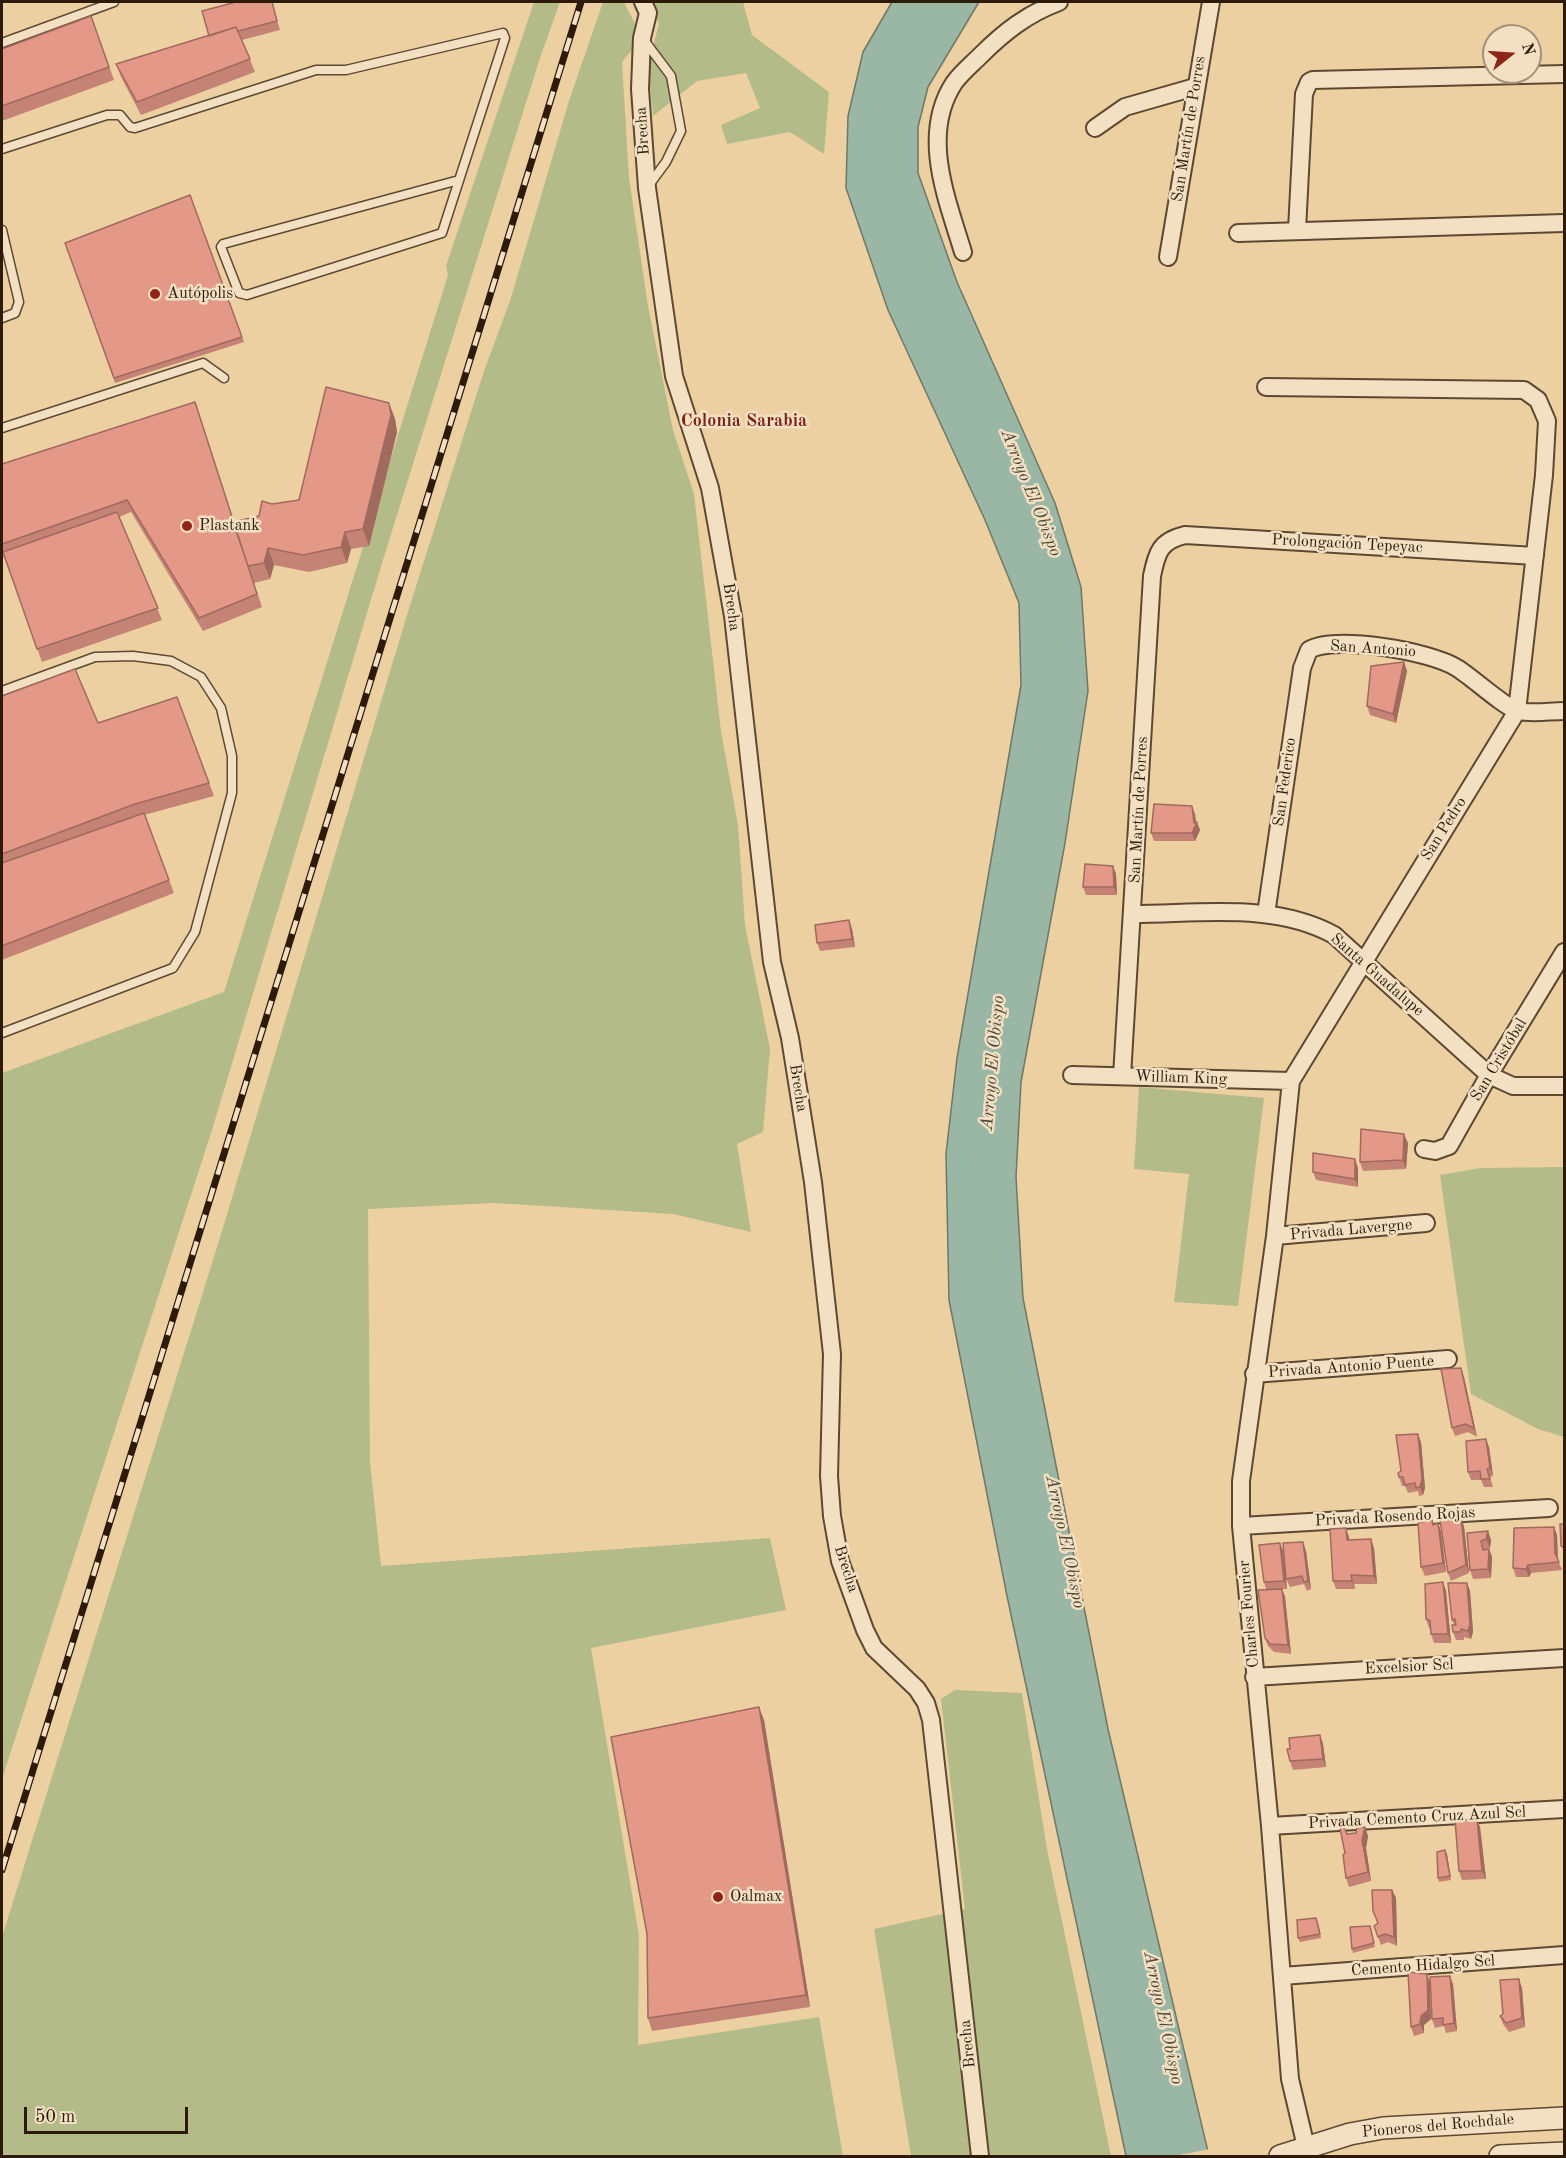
<!DOCTYPE html>
<html>
<head>
<meta charset="utf-8">
<style>
	body { margin:0 }
	#map { position:relative; width:1566px; height:2158px; overflow:hidden; background:#edd0a2; font-family:"Old Standard TT",serif }
	canvas { display:block }
	.frame { position:absolute; inset:0; border:3px solid #2d1a0b; pointer-events:none }
	.north { position:absolute; left:1482px; top:24px; width:60px; height:60px; box-sizing:border-box; background:#f3e0c3; border:2px solid #a49179; border-radius:50%; rotate:73deg; font-size:16px; font-weight:700; line-height:24px; text-align:center; color:#2d1a0b }
	.north::after { content:''; display:block; margin:auto; width:21px; height:27px; background:#8f2418; clip-path:polygon(50% 0,100% 100%,50% 72%,0 100%) }
	.scale { position:absolute; left:24px; top:2107px; width:164px; height:27px; box-sizing:border-box; border:3px solid #2d1a0b; border-top:0; padding-left:8px; font-size:18px; line-height:21px; white-space:nowrap; color:#2d1a0b; -webkit-text-stroke:4px #f3e0c3; paint-order:stroke }
</style>
</head>
<body>
<div id="map">
<canvas width="1566" height="2158"></canvas>
<div class="frame"></div>
<div class="north">N</div>
<div class="scale">50 m</div>
</div>
<script>
const g = document.querySelector('canvas').getContext('2d');
g.lineJoin = 'round';
function fillPath(path, color) {
  g.fillStyle = color;
  g.fill(path, 'evenodd');
}
function trace(path, color, width, dash) {
  g.strokeStyle = color;
  g.lineWidth = width;
  g.lineCap = dash ? 'butt' : 'round';
  g.setLineDash(dash || []);
  g.stroke(path);
}
function write(font, color, halo, rows, align = 'center') {
  g.font = font + ' "Old Standard TT",serif';
  g.lineWidth = 5;
  g.setLineDash([]);
  g.textBaseline = 'middle';
  g.strokeStyle = halo;
  g.fillStyle = color;
  for (const [text, x, y, turn = 0] of rows) {
    g.save();
    g.translate(x, y);
    g.rotate((+turn || 0) * Math.PI / 180);
    g.textAlign = isNaN(turn) ? turn : align;
    if (halo) g.strokeText(text, 0, 0);
    g.fillText(text, 0, 0);
    g.restore();
  }
}
fillPath(new Path2D(`
	M534,2H560L540,58L382,563L212,1130L2,1779V1073L224,992L448,275L446,266Z
	M603,2H624L642,38L622,62L629,178L648,306L673,430L694,494L721,731L738,825L745,925L770,1049L763,1132L737,1144L751,1232L673,1214L495,1203L368,1209L370,1462L381,1566L770,1538L786,1610L591,1648L639,1936L638,2045L819,2017L843,2156H2V1937L222,1231L407,615L484,371L510,301L569,101Z
	M649,2H743L752,35L829,92L824,154L790,132L727,144L721,125L760,108L746,73L697,81L653,116L648,65L659,24Z
	M1139,1087L1264,1098L1238,1306L1174,1302L1189,1174L1134,1169Z
	M1564,1167V1437L1538,1429L1471,1394L1440,1175L1480,1168Z
	M955,1690L1022,1693L1047,1849L1111,2156H911L874,1929L965,1909L941,1699Z`), '#b3bc89');
const water = new Path2D(`
	M892,2H979L928,87L918,127V173L957,282L1055,503L1081,587L1088,691L1065,843L1021,1082L1016,1177L1023,1298L1108,1729L1209,2156H1126L1007,1596L949,1300L946,1154L957,1058L1021,685L1019,603L985,520L888,310L846,188L848,116L863,52Z`);
fillPath(water, '#99b7a4');
trace(water, '#6e7867', 1.5);
fillPath(new Path2D(`
	M1210,2149L1212,2156H1174Z`), '#edd0a2');
const service = new Path2D(`
	M644,40L671,76L681,131L666,162L649,185
	M2,43L114,2
	M2,149L107,115H120L130,127L135,128L316,70H346L503,33L505,38L442,233L247,295L239,293L221,247L223,244L459,180
	M2,230L19,302L15,313L2,318
	M2,428L203,363L224,378
	M2,691L95,657L133,656L171,661L201,677L221,708L232,756V793L195,932L173,968L2,1033`);
const minor = new Path2D(`
	M643,2L648,13L642,38L640,89L647,188L674,376L710,488L733,616L772,962L790,1038L813,1182L832,1354L829,1476L832,1516L840,1561L865,1630L874,1648L917,1689L926,1703L931,1720L980,2156
	M1095,128L1125,107L1195,87
	M1297,230L1304,94L1309,82L1313,80L1564,74
	M1238,233L1564,223
	M963,252C947,199 920,135 954,83C961,73 972,64 980,56C1004,32 1027,14 1059,2
	M1168,257L1211,2
	M1266,387L1524,390L1538,400L1547,421L1544,475L1517,711L1291,1081L1275,1236L1241,1481V1526L1270,1826L1290,2079L1306,2147
	M1133,914C1199,914 1275,902 1334,935L1489,1075L1513,1086H1564
	M1266,914L1302,668L1309,650C1336,635 1430,651 1457,668C1472,677 1504,707 1518,711C1532,714 1550,711 1564,711
	M1072,1075L1291,1081
	M1122,1076L1152,576C1157,552 1160,541 1185,535L1535,556
	M1424,1149L1435,1151L1449,1146L1489,1075L1564,952
	M1275,1236L1426,1223
	M1254,1374L1448,1359
	M1241,1526L1549,1508
	M1254,1677L1564,1658
	M1270,1826L1564,1809
	M1282,1976L1564,1955`);
const tertiary = new Path2D(`
	M1280,2156L1350,2134L1383,2128L1564,2118
	M1500,2156L1564,2153`);
trace(service, '#5d4831', 11);
trace(minor, '#5d4831', 20);
trace(tertiary, '#5d4831', 24);
trace(service, '#f3e0c3', 8);
trace(minor, '#f3e0c3', 16);
trace(tertiary, '#f3e0c3', 21);
const rail = new Path2D(`
	M2,1870L581,2`);
trace(rail, '#2d1a0b', 7);
trace(rail, '#f3e0c3', 4.5, [14]);
fillPath(new Path2D(`
	M272,2L280,30L242,40L255,72L141,115L121,77L116,64L209,36Z
	M91,16L114,80L2,121V49Z
	M190,195L244,342L115,383L65,243Z
	M389,403L395,419L397,432L369,546L351,549L347,563L309,572L274,565L270,579L254,583L253,580L262,607L203,631L131,512L119,517L162,620L42,662L4,557L2,558V464L199,415L234,522L259,516L272,504L299,500Z
	M1404,662L1407,671L1396,723L1370,715L1367,706Z
	M2,696L98,723L177,697L214,796L144,815L174,893L2,960Z
	M1195,814L1196,822L1200,830L1195,841H1154L1151,833Z
	M1113,866L1116,874L1117,895H1086L1083,887Z
	M849,920L852,929L855,947L820,951L817,943Z
	M1408,1143L1406,1169L1363,1171L1360,1162Z
	M1358,1168V1187L1316,1180L1313,1172Z
	M1464,1377L1477,1437L1468,1432L1455,1436L1452,1428Z
	M1421,1442L1425,1488L1423,1495L1419,1496L1418,1491L1408,1493L1405,1486H1402L1399,1477L1401,1471Z
	M1489,1447L1493,1476L1490,1477L1493,1487H1484L1481,1480H1471L1468,1472Z
	M1432,1520L1434,1525L1438,1523L1441,1532L1446,1572L1425,1576L1421,1567Z
	M1464,1526L1469,1573L1451,1581L1448,1573Z
	M1554,1527L1557,1535L1558,1560L1562,1570L1531,1573L1529,1577H1516L1513,1568Z
	M1488,1531L1491,1540L1490,1548L1484,1550L1489,1549L1492,1557L1491,1578L1473,1579L1470,1570L1467,1533Z
	M1349,1537V1540L1371,1539L1374,1548L1377,1584H1354L1355,1589H1336L1333,1581Z
	M1303,1542L1306,1551L1311,1589L1307,1591L1304,1584L1290,1587L1286,1579Z
	M1280,1543L1283,1551L1287,1589H1282L1285,1597L1291,1654L1274,1652L1268,1646L1265,1638L1266,1589L1264,1582Z
	M1443,1582L1446,1591L1451,1643H1434L1431,1634L1430,1628H1429L1426,1619Z
	M1467,1583L1470,1591L1473,1632L1471,1639L1464,1637V1640H1456L1453,1632L1454,1625L1452,1620Z
	M764,1720L810,2007L652,2031L648,2018Z
	M1320,1735L1323,1744L1326,1767L1293,1770L1290,1761Z
	M1477,1819L1480,1827L1486,1879L1462,1880L1459,1871Z
	M1365,1827L1368,1836L1366,1848L1371,1881L1349,1887L1346,1878L1345,1853L1347,1834L1356,1833Z
	M1447,1854L1451,1880L1439,1882L1438,1878Z
	M1392,1890L1396,1898L1397,1946L1388,1942L1381,1945L1374,1926L1378,1923Z
	M1318,1922L1321,1938L1300,1942L1298,1938Z
	M1370,1926L1375,1947L1353,1953L1352,1949Z
	M1453,1984L1457,2031L1446,2033L1444,2026L1435,2028L1432,2019Z
	M1522,1988L1525,2027L1509,2032L1503,2024L1500,2016L1503,2014Z
	M1431,2019L1424,2025V2033L1414,2036L1411,2027Z`), '#c48374');
fillPath(new Path2D(`
	M389,403L395,419L397,432L369,546L363,529Z
	M345,532L351,549L347,563L341,547Z
	M268,548L274,565L270,579L264,563Z
	M1404,662L1407,671L1396,723L1393,714Z
	M1192,806L1195,814L1196,824L1197,822L1200,830L1195,841L1192,833L1194,823Z
	M1113,866L1116,874L1117,895L1114,887Z
	M849,920L852,929L855,947L852,939Z
	M1404,1134L1408,1143L1406,1169L1403,1160Z
	M1355,1159L1358,1168V1187L1355,1179Z
	M1461,1368L1464,1377L1477,1437L1474,1428Z
	M1418,1434L1421,1442L1425,1488L1423,1495L1420,1487Z
	M1486,1439L1489,1447L1493,1476L1490,1468Z
	M1461,1517L1464,1526L1469,1573L1466,1565Z
	M1438,1523L1441,1532L1446,1572L1443,1563Z
	M1554,1527L1557,1535L1558,1561L1555,1553Z
	M1346,1528L1349,1537L1350,1548L1347,1540Z
	M1488,1531L1491,1540L1490,1548L1486,1539Z
	M1371,1539L1374,1548L1377,1584L1374,1576Z
	M1303,1542L1306,1551L1311,1589L1308,1581Z
	M1280,1543L1283,1551L1287,1589L1284,1581Z
	M1489,1549L1492,1557L1491,1578L1488,1569Z
	M1528,1565L1531,1573L1529,1577L1526,1569Z
	M1351,1575L1354,1584L1355,1589L1352,1581Z
	M1443,1582L1446,1591L1451,1643L1448,1634Z
	M1467,1583L1470,1591L1473,1632L1471,1639L1468,1631Z
	M1282,1589L1285,1597L1291,1654L1288,1645Z
	M759,1707L764,1720L810,2007L806,1995Z
	M1320,1735L1323,1744L1326,1767L1323,1759Z
	M1477,1819L1480,1827L1486,1879L1482,1871Z
	M1365,1827L1368,1836L1366,1848L1371,1881L1368,1872L1362,1840Z
	M1445,1850L1447,1854L1451,1880L1450,1876Z
	M1392,1890L1396,1898L1397,1946L1394,1937Z
	M1427,1974L1430,1982L1431,2019L1424,2025V2033L1420,2024Z
	M1450,1976L1453,1984L1457,2031L1454,2023Z
	M1519,1979L1522,1988L1525,2027L1522,2018Z`), '#a06a5e');
const building = new Path2D(`
	M236,2H272L277,21L238,31L236,27L209,36L202,11Z
	M91,16L109,67L2,106V49Z
	M236,27L250,59L137,102L116,64Z
	M190,195L242,337L114,378L65,243Z
	M326,387L389,403L391,415L363,529L345,532L341,547L303,555L268,548L264,563L248,566L233,522L259,516L262,501L272,504L299,500Z
	M195,402L257,594L199,618L127,500L2,544V464Z
	M117,512L158,608L37,649L3,552Z
	M1404,662L1393,714L1367,706L1371,666Z
	M75,669L98,723L177,697L209,783L135,804L2,854V696Z
	M1154,804L1192,806L1194,823L1197,822L1192,833H1151Z
	M144,813L169,880L2,946V863Z
	M1085,864L1113,866L1114,887H1083Z
	M849,920L852,939L817,943L815,925Z
	M1361,1129L1404,1134L1403,1160L1360,1162Z
	M1313,1153L1355,1159V1179L1313,1172Z
	M1461,1368L1474,1428L1465,1424L1452,1428L1441,1369Z
	M1418,1434L1422,1479L1420,1487L1416,1488L1415,1483L1405,1485L1403,1477H1399L1398,1473L1401,1471L1396,1435Z
	M1486,1439L1490,1468L1487,1469L1490,1479H1481L1480,1471L1468,1472L1466,1441Z
	M1461,1517L1466,1565L1448,1573L1440,1520Z
	M1432,1520L1433,1525L1438,1523L1443,1563L1421,1567L1418,1523Z
	M1560,1524H1564V1548L1561,1546Z
	M1554,1527L1555,1553L1559,1562L1528,1565L1526,1569L1513,1568L1514,1528Z
	M1346,1528L1347,1540L1371,1539L1374,1576L1351,1575L1352,1581H1333L1330,1529Z
	M1488,1531L1486,1539L1481,1541L1483,1550L1489,1549L1488,1569L1470,1570L1467,1533Z
	M1303,1542L1308,1581L1304,1582L1302,1576L1286,1579L1283,1543Z
	M1280,1543L1284,1581L1264,1582L1259,1545Z
	M1443,1582L1448,1634H1431L1430,1621L1426,1619L1425,1584Z
	M1448,1583H1467L1470,1624L1468,1631L1461,1629V1632H1453L1452,1625H1456L1455,1619L1452,1620Z
	M1282,1589L1288,1645L1270,1644L1265,1638L1258,1590Z
	M759,1707L806,1995L648,2018L647,1934L611,1737Z
	M1320,1735L1323,1759L1290,1761L1287,1749H1290L1289,1738Z
	M1477,1819L1482,1871H1459L1455,1820Z
	M1344,1827L1347,1834L1356,1833L1357,1828L1365,1827L1362,1840L1368,1872L1346,1878L1343,1855L1345,1853L1340,1829Z
	M1445,1850L1450,1876L1438,1878L1437,1852Z
	M1372,1890H1392L1394,1937L1385,1934L1378,1937L1374,1926L1378,1923L1373,1911Z
	M1316,1918L1320,1934L1298,1938L1297,1920Z
	M1370,1926L1374,1943L1352,1949L1350,1927Z
	M1408,1972L1427,1974L1428,2010L1421,2016L1420,2024L1411,2027Z
	M1450,1976L1454,2023L1443,2025V2018L1432,2019L1430,1977Z
	M1519,1979L1522,2018L1506,2023L1500,2016L1503,2014L1500,1980Z`);
fillPath(building, '#e49887');
trace(building, '#a06a5e', 1.5);
for (const [x, y, r, color] of [
	[155,294,6,"#8f2418"],
	[187,526,6,"#8f2418"],
	[718,1897,6,"#8f2418"]
]) {
  const dot = new Path2D();
  dot.arc(x, y, r, 0, 2 * Math.PI);
  g.fillStyle = color;
  g.fill(dot);
  trace(dot, '#f3e0c3', 2);
}
write('16px', '#2d1a0b', '#f3e0c3', [
	["San Martín de Porres",1189,129,-81],
	["Brecha",643,131,-94],
	["Prolongación Tepeyac",1347,544,3],
	["Brecha",731,607,82],
	["San Antonio",1373,649,4],
	["San Federico",1285,782,-82],
	["San Martín de Porres",1139,810,-87],
	["San Pedro",1444,829,-58],
	["Santa Guadalupe",1377,975,41],
	["San Cristóbal",1499,1060,-59],
	["William King",1181,1078,2],
	["Brecha",798,1088,81],
	["Privada Lavergne",1351,1230,-5],
	["Privada Antonio Puente",1351,1367,-4],
	["Privada Rosendo Rojas",1395,1517,-3],
	["Brecha",846,1569,72],
	["Charles Fourier",1249,1614,-95],
	["Excelsior Scl",1409,1667,-3],
	["Privada Cemento Cruz Azul Scl",1417,1818,-3],
	["Cemento Hidalgo Scl",1423,1966,-4],
	["Brecha",968,2044,-96],
	["Pioneros del Rochdale",1438,2126,-5]
]);
write('16px', '#2d1a0b', '#f3e0c3', [
	["Autópolis",167,294],
	["Plastank",199,526],
	["Oalmax",730,1897]
], 'left');
write('bold 18px', '#7a1f14', '#f3e0c3', [
	["Colonia Sarabia",744,421]
]);
write('italic 18px', '#4d4939', '#f3e0c3', [
	["Arroyo El Obispo",1031,493,68],
	["Arroyo El Obispo",993,1063,-85],
	["Arroyo El Obispo",1065,1542,78],
	["Arroyo El Obispo",1163,2018,78]
]);
</script>
</body>
</html>
